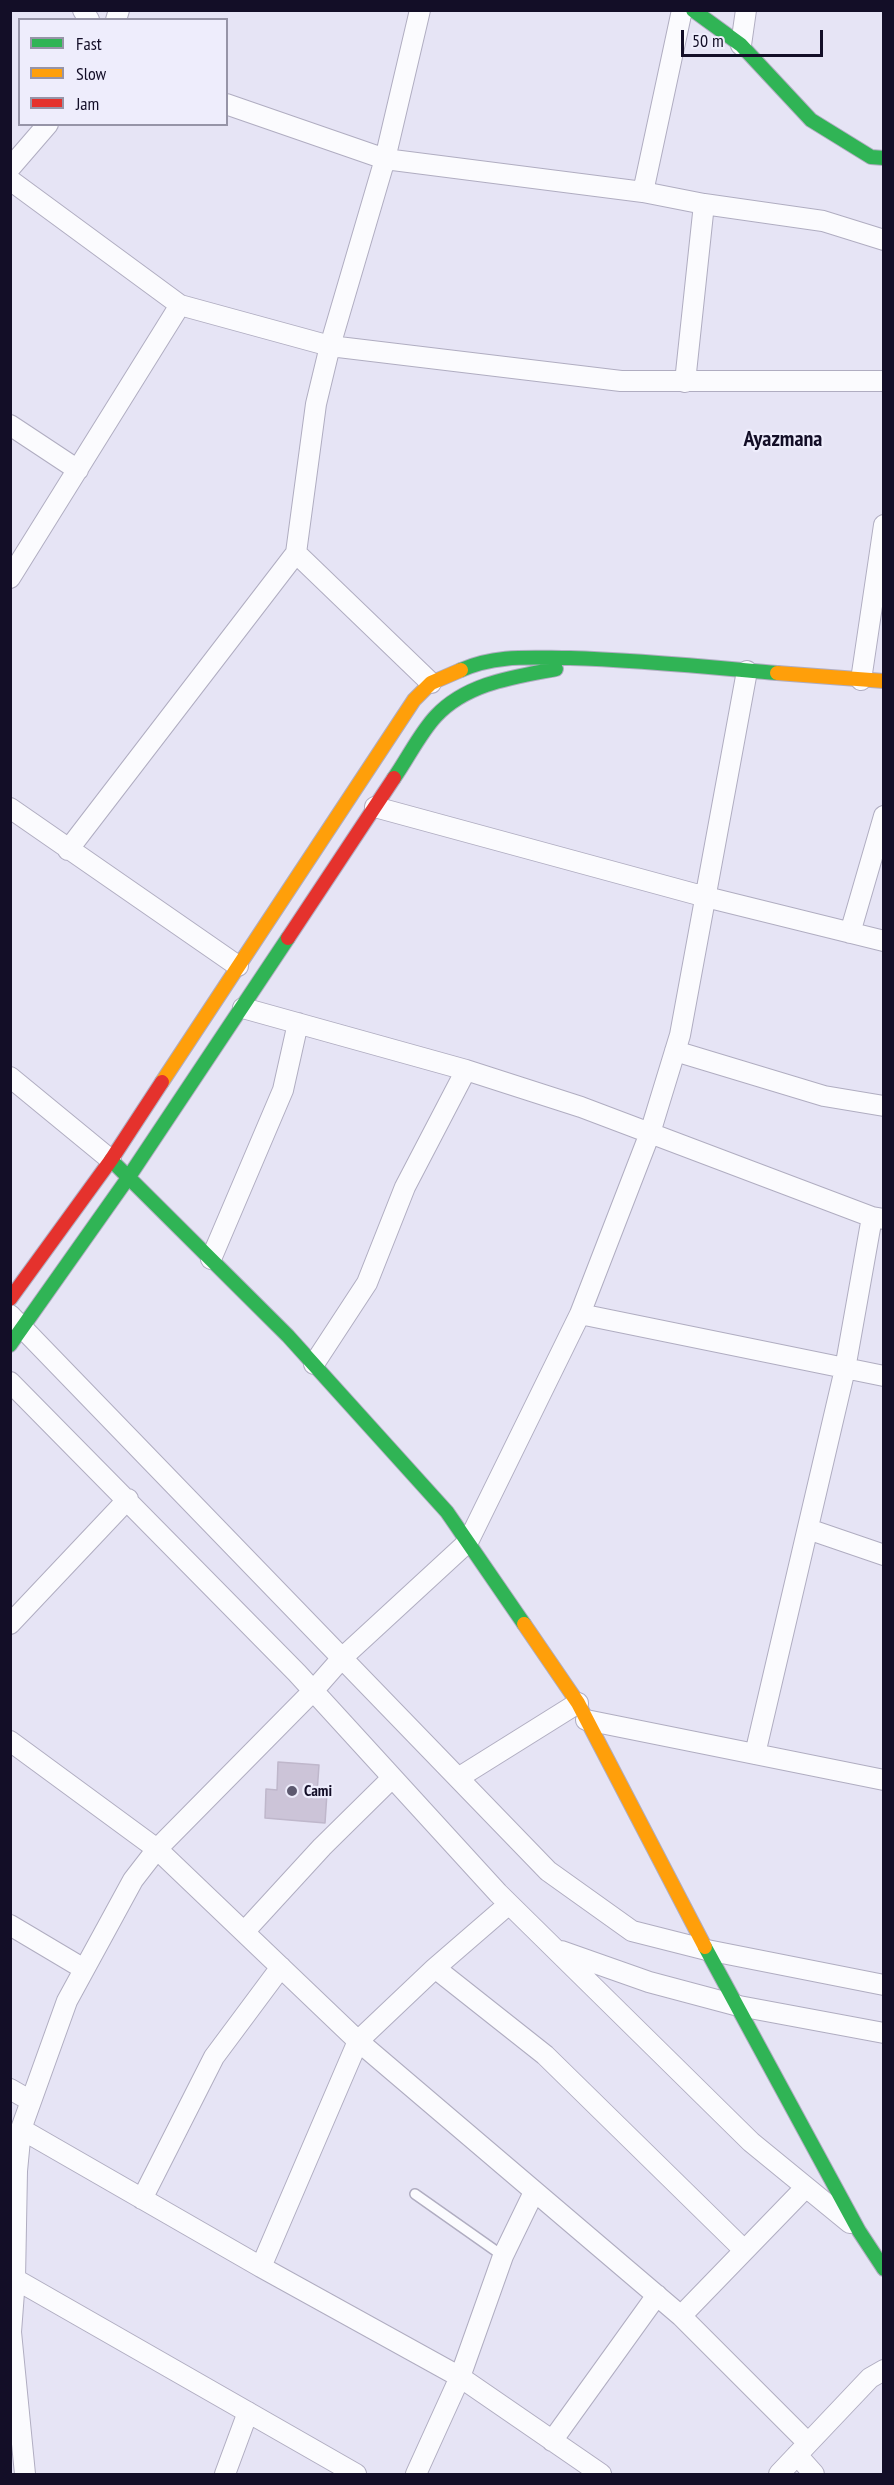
<!DOCTYPE html>
<html>
<head>
<meta charset="utf-8">
<style>
	body { margin:0 }
	#map { position:relative; width:894px; height:2485px; overflow:hidden; background:#e6e4f5; font-family:"PT Sans Narrow",sans-serif }
	canvas { display:block }
	.frame { position:absolute; inset:0; border:12px solid #130e27; pointer-events:none }
	.legend { position:absolute; left:18px; top:18px; width:210px; height:108px; box-sizing:border-box; background:#eeedfc; border:2px solid #9694a7; margin:0; padding:8px 10px; list-style:none; font-size:18px; color:#130e27 }
	.legend li { display:flex; align-items:center; gap:12px; height:30px }
	.legend b { width:30px; border:2px solid #9694a7 }
	.scale { position:absolute; left:681px; top:30px; width:142px; height:27px; box-sizing:border-box; border:3px solid #130e27; border-top:0; padding-left:8px; font-size:18px; line-height:21px; white-space:nowrap; color:#130e27; -webkit-text-stroke:4px #eeedfc; paint-order:stroke }
</style>
</head>
<body>
<div id="map">
<canvas width="894" height="2485"></canvas>
<div class="frame"></div>
<ul class="legend">
<li><b style="height:8px;background:#30b455"></b>Fast</li>
<li><b style="height:8px;background:#ff9f0a"></b>Slow</li>
<li><b style="height:8px;background:#e5322d"></b>Jam</li>
</ul>
<div class="scale">50 m</div>
</div>
<script>
const g = document.querySelector('canvas').getContext('2d');
g.lineJoin = 'round';
function fillPath(path, color) {
  g.fillStyle = color;
  g.fill(path, 'evenodd');
}
function trace(path, color, width, dash) {
  g.strokeStyle = color;
  g.lineWidth = width;
  g.lineCap = dash ? 'butt' : 'round';
  g.setLineDash(dash || []);
  g.stroke(path);
}
function write(font, color, halo, rows, align = 'center') {
  g.font = font + ' "PT Sans Narrow",sans-serif';
  g.lineWidth = 4.5;
  g.setLineDash([]);
  g.textBaseline = 'middle';
  g.strokeStyle = halo;
  g.fillStyle = color;
  for (const [text, x, y, turn = 0] of rows) {
    g.save();
    g.translate(x, y);
    g.rotate((+turn || 0) * Math.PI / 180);
    g.textAlign = isNaN(turn) ? turn : align;
    if (halo) g.strokeText(text, 0, 0);
    g.fillText(text, 0, 0);
    g.restore();
  }
}
const building = new Path2D(`
	M278,1762L319,1765L317,1793H327L325,1823L265,1818L266,1789L277,1790Z`);
fillPath(building, '#ccc4d8');
trace(building, '#bfb7cb', 1.5);
const lane = new Path2D(`
	M415,2194L503,2256`);
const street = new Path2D(`
	M83,10L89,20
	M682,10L643,192L704,204L685,382
	M116,20L119,10
	M741,45L746,10
	M226,104L385,159L643,192
	M10,168L48,124
	M10,180L180,305L330,346L621,381H884
	M704,204L823,221L884,240
	M10,425L78,470
	M296,553L316,404L330,346L385,159L420,10
	M10,578L180,305
	M861,680L884,525
	M375,807L706,897L884,941
	M10,808L238,966
	M68,850L296,553L431,683
	M850,933L884,816
	M243,1008L466,1070L581,1107L872,1217L884,1219
	M675,1051L824,1096L884,1106
	M10,1077L111,1160
	M211,1259L283,1090L298,1023
	M580,1314L650,1133L680,1035L747,671
	M10,1315L548,1871L632,1931L707,1950L884,1985
	M314,1364L367,1283L405,1187L466,1070
	M10,1382L297,1673L498,1893L751,2142L850,2223
	M808,1529L884,1555
	M10,1624L128,1499
	M586,1720L884,1780
	M10,1741L157,1849L313,1691L342,1658L468,1542L580,1314L884,1376
	M755,1754L845,1369L872,1217
	M458,1778L578,1703
	M157,1849L358,2041L261,2267L21,2129L67,2001L133,1880Z
	M509,1904L435,1968L545,2055L744,2250
	M10,1925L84,1969
	M244,1932L322,1847L392,1778
	M561,1951L649,1982L739,2006L884,2033
	M435,1968L358,2041L681,2316
	M10,2089L31,2101
	M21,2129L17,2171L15,2279L356,2474
	M806,2187L681,2316L808,2443
	M534,2192L503,2256L460,2377L601,2474
	M142,2199L214,2057L281,1967
	M261,2267L460,2377L416,2474
	M15,2279L11,2332L25,2474
	M552,2441L657,2295
	M797,2455L814,2474
	M225,2474L248,2412
	M779,2474L870,2378L884,2370`);
const fast = new Path2D(`
	M693,10L741,45L811,120L871,157L884,158
	M461,670C497,654 532,658 570,658C639,660 708,667 777,673
	M394,778C408,758 420,733 436,716C467,683 514,677 556,669
	M111,1160L288,1336L447,1512L524,1624
	M10,1345L128,1178L288,938
	M705,1947L859,2231L884,2269`);
const slow = new Path2D(`
	M777,673L884,681
	M162,1082L414,700L431,683L461,670
	M524,1624L578,1703L705,1947`);
const jam = new Path2D(`
	M288,938L394,778
	M10,1299L111,1160L162,1082`);
trace(lane, '#b0adc1', 12);
trace(street, '#b0adc1', 22);
trace(fast, '#b0adc1', 16);
trace(slow, '#b0adc1', 16);
trace(jam, '#b0adc1', 16);
trace(lane, '#fbfbfe', 9);
trace(street, '#fbfbfe', 20);
trace(fast, '#30b455', 14);
trace(slow, '#ff9f0a', 14);
trace(jam, '#e5322d', 14);
for (const [x, y, r, color] of [
	[292,1791,6,"#5d596f"]
]) {
  const dot = new Path2D();
  dot.arc(x, y, r, 0, 2 * Math.PI);
  g.fillStyle = color;
  g.fill(dot);
  trace(dot, '#eeedfc', 2);
}
write('bold 16px', '#130e27', '#eeedfc', [
	["Cami",304,1791]
], 'left');
write('bold 22px', '#130e27', '#eeedfc', [
	["Ayazmana",783,440]
]);
</script>
</body>
</html>
